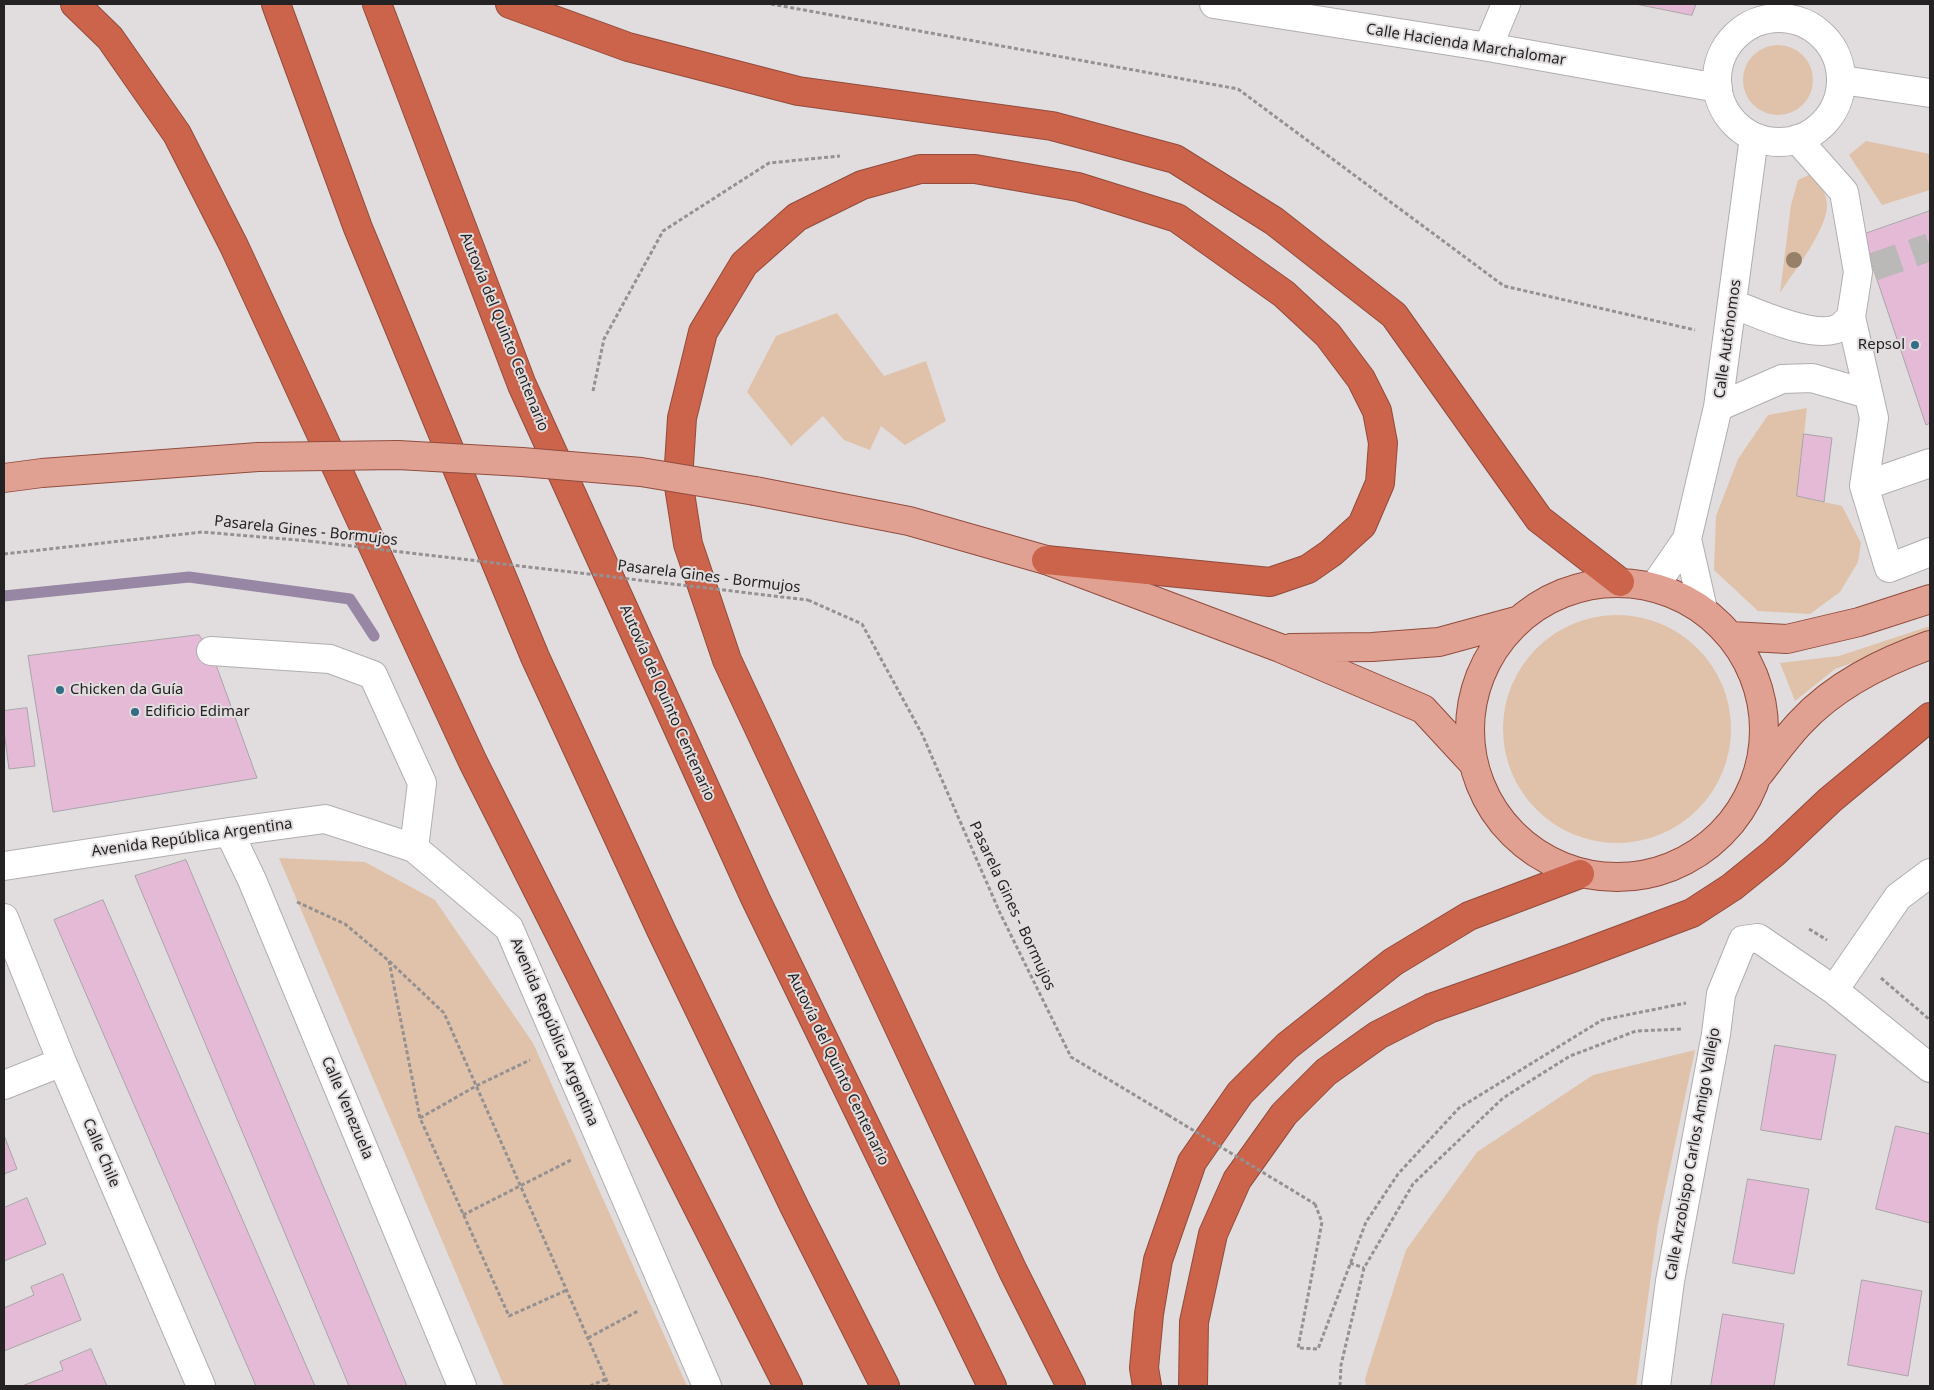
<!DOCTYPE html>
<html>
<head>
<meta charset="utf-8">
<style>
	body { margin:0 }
	#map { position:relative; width:1934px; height:1390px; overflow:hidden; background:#e1ddde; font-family:"Noto Sans",sans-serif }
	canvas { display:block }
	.frame { position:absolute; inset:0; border:5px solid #242222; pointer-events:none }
</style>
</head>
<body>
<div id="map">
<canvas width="1934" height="1390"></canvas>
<div class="frame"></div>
</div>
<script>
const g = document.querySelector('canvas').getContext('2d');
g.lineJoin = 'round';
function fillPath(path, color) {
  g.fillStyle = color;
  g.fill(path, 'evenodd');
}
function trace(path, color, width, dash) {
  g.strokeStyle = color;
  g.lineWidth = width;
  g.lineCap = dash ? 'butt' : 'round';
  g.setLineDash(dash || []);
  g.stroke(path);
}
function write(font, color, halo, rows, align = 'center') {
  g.font = font + ' "Noto Sans",sans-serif';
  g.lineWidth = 4;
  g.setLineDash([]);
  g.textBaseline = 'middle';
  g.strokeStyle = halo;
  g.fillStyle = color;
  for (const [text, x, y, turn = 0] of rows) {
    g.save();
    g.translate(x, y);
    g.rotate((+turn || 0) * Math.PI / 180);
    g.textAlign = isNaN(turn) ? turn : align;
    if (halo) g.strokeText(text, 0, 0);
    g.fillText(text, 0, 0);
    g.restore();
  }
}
fillPath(new Path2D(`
	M1743 80a35 35 0 1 1 70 0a35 35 0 1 1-70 0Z
	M1866,141L1930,154V190L1882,205L1849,155Z
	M1813,173C1819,181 1827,194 1827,205C1827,230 1794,271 1780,293L1791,205L1798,180Z
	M837,313L884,376L926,361L946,421L905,445L881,426L870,450L844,440L823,416L791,446L747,392L776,336Z
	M1807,408L1797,496L1842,506L1861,543L1858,562L1840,592L1810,614L1758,611L1714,570L1716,516L1738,459L1768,415Z
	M1503 729a114 114 0 1 1 228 0a114 114 0 1 1-228 0Z
	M1930,626V635L1835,669L1795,701L1780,663L1839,656Z
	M279,858L365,862L435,900L533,1043L687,1386H504Z
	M1695,1050L1658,1224L1636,1386H1366L1365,1379L1406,1250L1477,1152L1593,1075Z`), '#dfc2a9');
trace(new Path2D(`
	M4,596L189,577L350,599L374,636`), '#9887a4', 11);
const building = new Path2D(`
	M1636,4H1696L1692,15Z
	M1930,211V423L1926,425L1862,235Z
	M1804,434L1832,438L1824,502L1797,496Z
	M199,635L211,651L257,778L53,812L28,656Z
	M27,708L35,766L9,769L4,731V711Z
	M186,860L407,1386H349L135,876Z
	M103,900L315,1386H256L54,920Z
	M1775,1045L1836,1055L1821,1140L1761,1130Z
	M1896,1126L1930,1134V1223L1876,1209Z
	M4,1135L17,1169L4,1174Z
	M1748,1179L1809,1189L1794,1274L1733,1263Z
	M27,1198L46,1244L4,1261V1208Z
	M63,1274L81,1320L4,1351V1308L34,1295L31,1287Z
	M1862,1280L1922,1291L1908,1376L1848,1365Z
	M1723,1314L1784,1324L1774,1386H1711Z
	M91,1349L107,1386H22L63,1370L60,1362Z`);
fillPath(building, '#e5bad7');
trace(building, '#a8a5a7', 1);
trace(new Path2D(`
	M1873,267L1930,247`), '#bbb8b8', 28, [28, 14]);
const minor = new Path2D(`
	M1214,4L1488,47L1718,88
	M1717 80a62 62 0 1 1 124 0a62 62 0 1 1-124 0Z
	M1488,47L1506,4
	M1842,80L1930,93
	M1797,139L1844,192L1858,272L1851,317L1874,418L1864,486L1889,568L1930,552
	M1733,304C1757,313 1819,343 1842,326C1845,323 1848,320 1851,317
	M1718,407L1782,379L1812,378L1868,394
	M1864,486L1930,463
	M1687,539L1703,609
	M1654,587L1687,539L1718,407L1754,137
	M211,651L330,659L373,675L422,783L414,848
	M229,832L252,880L462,1386
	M4,866L229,832L325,819L414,848L509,928L707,1386
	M4,918L62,1062L201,1386
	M1834,990L1898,897L1930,873
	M4,1085L62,1062
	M1656,1386L1670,1281L1716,1034L1721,994L1743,940L1758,938L1834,990L1930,1068`);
const major = new Path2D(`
	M4,478L42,473L258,457
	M755,491L909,521L1046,560L1280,648L1423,709L1472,762
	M1470 730a147 147 0 1 1 294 0a147 147 0 1 1-294 0Z
	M1731,636L1787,639L1859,622L1930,599
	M1291,648L1372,647L1439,642L1516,621
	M1759,774C1772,757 1785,739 1800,723C1835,685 1882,662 1930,645`);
const highway = new Path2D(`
	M75,4L110,38L177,134L234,246L473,762L788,1386
	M276,4L358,228L535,657L661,930L795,1208L885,1386
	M377,4L522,385L756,900L992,1386
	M510,4L628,47L798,91L1052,126L1175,159L1274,221L1394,315L1539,519L1620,582
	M1046,560L1270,582L1308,569L1331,553L1362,525L1380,483L1383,443L1377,411L1361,379L1328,335L1284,294L1177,218L1078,187L975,169H920L862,185L797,217L744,264L703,332L682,418L678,480L688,544L727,660L1013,1271L1071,1386
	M1147,1386L1144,1368L1149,1314L1158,1260L1192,1162L1240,1093L1287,1046L1393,962L1469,916L1580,874
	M1193,1386L1194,1322L1213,1234L1237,1180L1284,1114L1326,1072L1378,1035L1431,1008L1572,958L1692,913L1732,887L1774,853L1830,800L1930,717`);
trace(minor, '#b1aeae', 30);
trace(major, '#914c3d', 30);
trace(highway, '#914c3d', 30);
trace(new Path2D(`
	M771,4L1238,89L1504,286L1695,330
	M593,391L604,339L663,231L769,163L840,156
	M4,554L202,532L309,541
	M808,600L862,624L922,734L1000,913L1071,1057L1168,1115
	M297,902L345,924L389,961L444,1013L609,1386
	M1809,929L1827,940
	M389,961L420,1118L509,1316L567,1290
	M1881,978L1930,1020
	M420,1118L476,1086L530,1060
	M1315,1204L1322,1222L1298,1348L1318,1349L1366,1222L1398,1174L1459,1108L1602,1020L1686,1003
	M463,1215L573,1159
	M1350,1263L1364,1268
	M588,1338L638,1311
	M590,1386L606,1379
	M1340,1386L1341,1365L1364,1268L1413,1184L1503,1098L1570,1056L1636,1031L1683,1029`), '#959192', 3, [4, 2.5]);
trace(minor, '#fff', 28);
trace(major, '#e0a193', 28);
trace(highway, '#cc634b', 28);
const majorBridge = new Path2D(`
	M258,457L398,455L522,462L641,472L755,491`);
trace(majorBridge, '#914c3d', 30, []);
trace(new Path2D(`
	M309,541L808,600
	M1168,1115L1315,1204`), '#959192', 3, [4, 2.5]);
trace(majorBridge, '#e0a193', 28);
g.fillStyle = '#96806a';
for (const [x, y] of [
	[1794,260]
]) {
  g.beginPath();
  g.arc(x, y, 8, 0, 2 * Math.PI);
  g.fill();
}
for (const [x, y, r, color] of [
	[1915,345,5,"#326d85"],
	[60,690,5,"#326d85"],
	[135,712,5,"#326d85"]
]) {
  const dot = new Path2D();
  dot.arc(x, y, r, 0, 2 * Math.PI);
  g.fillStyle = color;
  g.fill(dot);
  trace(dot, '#e1ddde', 2);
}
write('15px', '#242222', '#e1ddde', [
	["Calle Hacienda Marchalomar",1466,45,9],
	["Autovía del Quinto Centenario",504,332,68],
	["Calle Autónomos",1728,339,-82],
	["Pasarela Gines - Bormujos",306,531,6],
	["Pasarela Gines - Bormujos",709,577,7],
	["Autovía del Quinto Centenario",667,703,66],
	["Avenida República Argentina",192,838,-8],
	["Pasarela Gines - Bormujos",1012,906,65],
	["Avenida República Argentina",554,1032,67],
	["Autovía del Quinto Centenario",838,1069,64],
	["Calle Venezuela",347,1108,67],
	["Calle Chile",101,1153,67],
	["Calle Arzobispo Carlos Amigo Vallejo",1693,1154,-80]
]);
write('15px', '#242222', '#e1ddde', [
	["Repsol",1905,345,"right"],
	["Chicken da Guía",70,690],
	["Edificio Edimar",145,712]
], 'left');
</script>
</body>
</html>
